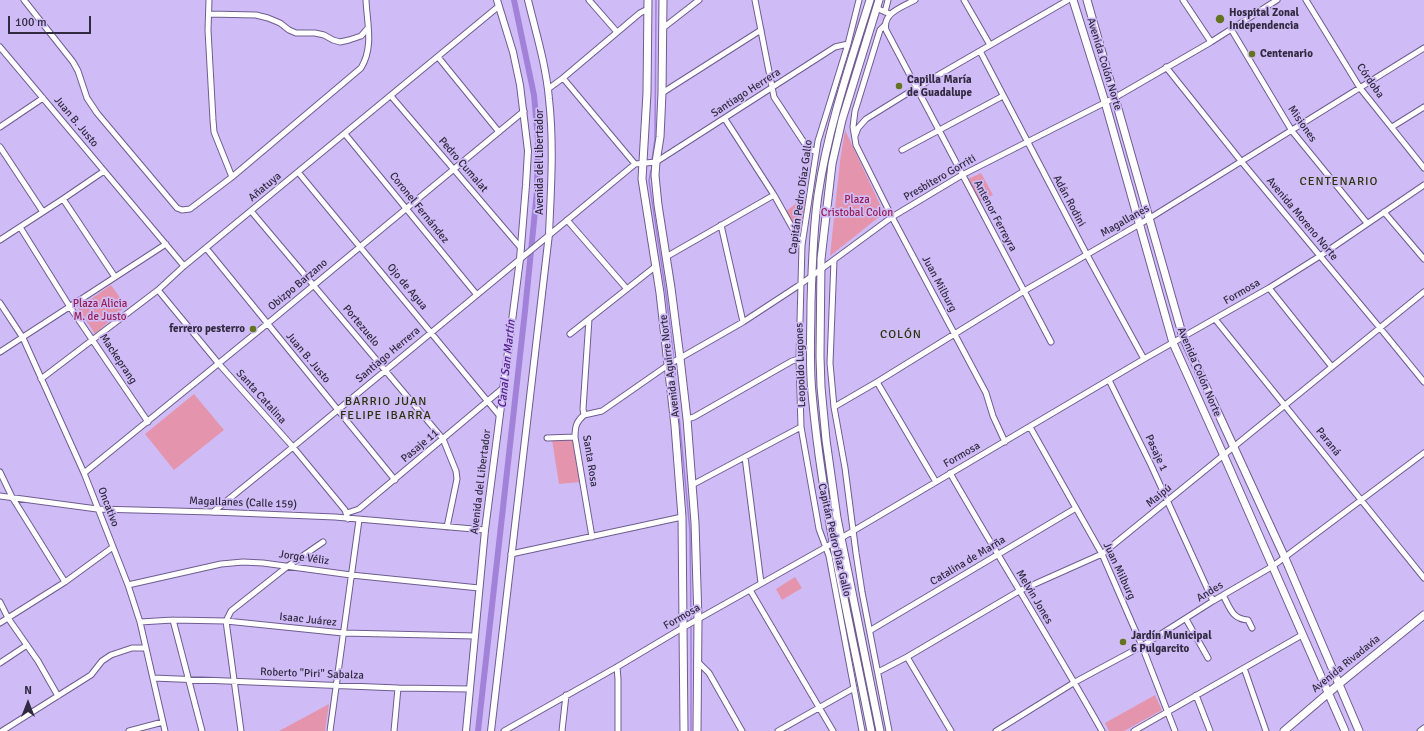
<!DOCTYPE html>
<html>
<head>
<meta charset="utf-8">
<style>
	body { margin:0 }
	#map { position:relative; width:1424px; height:731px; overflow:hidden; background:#cfbcf6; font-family:Signika,sans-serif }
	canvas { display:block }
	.north { position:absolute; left:8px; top:683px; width:40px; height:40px; -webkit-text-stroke:3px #cfbcf6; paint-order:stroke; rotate:0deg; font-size:11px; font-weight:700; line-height:16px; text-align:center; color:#322a41 }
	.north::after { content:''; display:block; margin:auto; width:14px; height:18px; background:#322a41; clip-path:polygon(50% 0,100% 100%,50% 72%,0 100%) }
	.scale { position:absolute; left:8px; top:16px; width:83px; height:18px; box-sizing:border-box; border:2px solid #322a41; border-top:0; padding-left:5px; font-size:12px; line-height:14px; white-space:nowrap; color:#322a41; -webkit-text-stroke:3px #cfbcf6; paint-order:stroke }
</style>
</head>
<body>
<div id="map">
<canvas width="1424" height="731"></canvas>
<div class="north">N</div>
<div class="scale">100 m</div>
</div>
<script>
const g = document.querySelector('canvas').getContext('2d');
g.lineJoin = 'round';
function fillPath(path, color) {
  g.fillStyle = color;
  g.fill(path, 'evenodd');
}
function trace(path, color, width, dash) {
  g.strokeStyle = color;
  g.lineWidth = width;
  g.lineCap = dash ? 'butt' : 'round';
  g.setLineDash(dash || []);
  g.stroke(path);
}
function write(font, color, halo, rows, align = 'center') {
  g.font = font + ' Signika,sans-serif';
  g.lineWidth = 3.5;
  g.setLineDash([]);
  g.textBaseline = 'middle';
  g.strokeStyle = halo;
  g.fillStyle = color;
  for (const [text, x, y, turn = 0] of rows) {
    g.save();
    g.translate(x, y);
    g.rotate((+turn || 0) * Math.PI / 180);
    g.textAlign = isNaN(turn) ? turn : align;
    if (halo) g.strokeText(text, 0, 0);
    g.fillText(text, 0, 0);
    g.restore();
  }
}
fillPath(new Path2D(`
	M845,130L884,213L830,256L840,161Z
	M981,173L993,195L980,201L968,179Z
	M807,195L800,237L785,212Z
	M111,285L126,306L95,334L78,308Z
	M194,394L224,430L174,470L145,434Z
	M552,440H573L580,482L559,484Z
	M795,577L802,588L782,600L776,589Z
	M1155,695L1162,710L1124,731H1109L1105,723Z
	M329,704L325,731H279Z`), '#e495ad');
trace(new Path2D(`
	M652,160L655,139L656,0
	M651,170L649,181L666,294L674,360
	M674,364L690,531L691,621
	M691,625V731`), '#a282d9', 1.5);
trace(new Path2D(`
	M478,731L525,311L537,191L538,140L534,95L514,0`), '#a282d9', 6);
const minor = new Path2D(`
	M24,0L73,62L78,71L87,98L97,113L177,208L182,210L190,209L232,177L361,68C374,47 367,23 366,0
	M209,0L208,30L213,120L214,132L232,177
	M589,0L617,32
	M755,0L774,97L807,147L816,152
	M859,0L848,44L818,141L802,245L799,359L801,427L819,529L829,556L862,731
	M915,0C902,7 882,13 886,30L1051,342
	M964,0L990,45
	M1183,0L1211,42
	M1306,0L1360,88L1424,168
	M876,8L890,14
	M885,12L888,0
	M209,14L256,15L268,18L280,23L289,30L296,33H315L324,35L333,40L340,42L349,40L361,36L368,28
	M885,25L880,30L855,111L853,127L856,145L892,217L986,393L993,416L1005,442
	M663,28L699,0
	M1231,29L1292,131L1367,223
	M0,47L184,266
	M980,51L1087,255L1144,359
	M438,57L499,132
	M1166,67L1241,161L1380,328L1424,382
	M563,78L635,164
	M548,89L563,78L640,13L648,9
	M662,93L761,30
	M391,96L521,248
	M725,119L774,195L802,245
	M0,127L43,98
	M1392,127L1424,107
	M345,134L477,295
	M855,136L858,128L866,119L916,88L1068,0
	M0,147L43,212
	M902,150L1003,96
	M298,172L499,415
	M63,199L115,277
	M251,211L443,439L456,471L457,479L447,527
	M1384,212L1424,259
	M567,220L627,289
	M721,225L743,322
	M20,227L70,307L148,422
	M0,240L63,199L104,171
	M206,248L395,480
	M666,257L774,195
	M834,260L830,363L834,407L845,468L856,553L862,592L889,731
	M1269,288L1332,367
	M158,290L219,364L293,447L345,510L348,519
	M0,303L23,338L84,473L128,585L140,622L165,731
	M589,319L583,409L584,415C576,422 575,427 575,437L592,537
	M1215,319L1424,578
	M570,334L656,266
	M0,352L166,244
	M41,379L158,290L184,266L499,6
	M1109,380L1151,465L1213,601
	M877,382L936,482
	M834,407L877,382L1024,291L1150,218L1424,48
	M584,415L602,411L668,365L743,322L801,284L892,217L962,175L1116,97L1211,42L1277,0
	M687,419L694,417L792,361L799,359
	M1030,427L1102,554L1142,646L1175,731
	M547,438L575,437
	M745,457L761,583
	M0,472L12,497L65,582
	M84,473L267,324L524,111
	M950,473C1000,560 1053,644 1102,731
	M692,485L801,427
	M0,496L97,509L213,512L335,517L485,530
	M213,512L293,447L635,164L656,162L835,47L848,44
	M347,513L359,509L502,389
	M511,554L682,517
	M128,585L221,564L243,562L263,563L351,575L479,588
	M750,590L833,731
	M1223,595C1230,608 1232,619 1248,620L1252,628
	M0,602L8,618L38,661L58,696
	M1186,619L1208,658
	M173,620L202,731
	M140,622L173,620L226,621L343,633L475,636
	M0,623L65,582L113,547
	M871,630L1076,508
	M907,657L951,731
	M697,661L709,673L742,731
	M0,663L27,645
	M617,667L618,679V731
	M1244,668L1266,731
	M878,672L907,657L1019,591L1102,554L1424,292
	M153,678L398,688L470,689
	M1196,695L1210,731
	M2,731L91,675L102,661L111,655L132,648H146
	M129,731L163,722
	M241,731L226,621L231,611L288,566L323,542
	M330,731L359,520
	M394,731L398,688
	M504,731L617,667L684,627L826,547L1144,359L1269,288L1320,256L1424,185
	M562,731L566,695
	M778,731L854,688
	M996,731L1075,682L1142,646L1213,601L1273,566L1424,453
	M1134,731L1302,635
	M1420,731L1424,728`);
const tertiary = new Path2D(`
	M466,731L485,530L520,259L526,185L528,151L520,85L513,52L497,0
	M491,731L549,234C551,189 554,144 549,99C546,65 536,33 528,0`);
const secondary = new Path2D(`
	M648,0L647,93L642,179L660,293L675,426L682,517L684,731
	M663,0L662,93L660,137L656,162L655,175L658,205L671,288L680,358L687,419L695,523L698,619L697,731
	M870,0C850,64 828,128 818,195C813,230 812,267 811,303C811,333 809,363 812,393C822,507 849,619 871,731
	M879,0L842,120L832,164L821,259L820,356L821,387L826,440L837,518L880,731
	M1073,0L1105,102L1173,343L1224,456L1345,731
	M1087,0L1183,337L1285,558L1359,731
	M1284,731L1339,684L1424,615`);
trace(minor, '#6f5c90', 7);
trace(tertiary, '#6f5c90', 8);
trace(secondary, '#6f5c90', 9);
trace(minor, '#fff', 5);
trace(tertiary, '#fff', 6);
trace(secondary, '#fff', 7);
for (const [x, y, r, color] of [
	[1220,19,5,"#637320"],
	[1252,54,4,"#637320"],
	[899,86,4,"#637320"],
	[253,329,4,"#637320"],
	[1123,642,4,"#637320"]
]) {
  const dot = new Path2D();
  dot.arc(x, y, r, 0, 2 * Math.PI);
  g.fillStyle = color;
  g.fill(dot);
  trace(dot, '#cfbcf6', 1.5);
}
write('bold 11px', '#322a41', '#cfbcf6', [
	["Hospital Zonal",1229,13],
	["Independencia",1229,26],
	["Centenario",1260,54],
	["Capilla María",907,80],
	["de Guadalupe",907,93],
	["ferrero pesterro",245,329,"right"],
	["Jardín Municipal",1131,636],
	["6 Pulgarcito",1131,649]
], 'left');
write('11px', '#322a41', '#cfbcf6', [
	["Avenida Colón Norte",1104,64,73],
	["Córdoba",1370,81,55],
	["Santiago Herrera",746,93,-33],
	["Juan B. Justo",76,122,50],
	["Misiones",1302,124,55],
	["Avenida del Libertador",540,162,-90],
	["Pedro Cumalat",463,165,49],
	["Presbítero Gorriti",940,178,-30],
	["Añatuya",265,187,-40],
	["Capitán Pedro Díaz Gallo",801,197,-82],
	["Adán Rodini",1069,201,62],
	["Coronel Fernández",419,208,51],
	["Antenor Ferreyra",995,216,62],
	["Avenida Moreno Norte",1302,219,50],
	["Magallanes",1125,221,-30],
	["Juan Milburg",939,284,62],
	["Obizpo Barzano",298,285,-40],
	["Ojo de Agua",407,287,50],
	["Formosa",1242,292,-30],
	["Portezuelo",361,326,50],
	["Santiago Herrera",388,355,-40],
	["Juan B. Justo",308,358,50],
	["Mackeprang",118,359,56],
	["Leopoldo Lugones",801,365,-92],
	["Avenida Aguirre Norte",670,366,-97],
	["Avenida Colón Norte",1199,372,67],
	["Santa Catalina",261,397,48],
	["Paraná",1328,442,51],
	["Pasaje 11",420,446,-40],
	["Pasaje 1",1156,453,65],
	["Formosa",962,455,-30],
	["Santa Rosa",590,461,81],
	["Avenida del Libertador",481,482,-83],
	["Maipú",1159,496,-39],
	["Magallanes (Calle 159)",243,503,2],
	["Oncativo",108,507,69],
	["Capitán Pedro Díaz Gallo",834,540,77],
	["Jorge Véliz",304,558,8],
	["Catalina de Marña",968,561,-31],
	["Juan Milburg",1119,571,65],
	["Andes",1210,592,-32],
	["Melvin Jones",1034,597,59],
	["Formosa",682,617,-30],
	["Isaac Juárez",308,620,6],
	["Avenida Rivadavia",1346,664,-39],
	["Roberto \"Piri\" Sabalza",312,674,2]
]);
write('11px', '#961e53', '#cfbcf6', [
	["Plaza",857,200],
	["Cristobal Colon",857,213],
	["Plaza Alicia",100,304],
	["M. de Justo",100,317]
]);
g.letterSpacing = '1px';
write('12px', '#2a320a', '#cfbcf6', [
	["CENTENARIO",1339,182],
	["COLÓN",901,335],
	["BARRIO JUAN",386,402],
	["FELIPE IBARRA",386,416]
]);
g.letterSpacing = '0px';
write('italic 12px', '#502086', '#cfbcf6', [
	["Canal San Martín",507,364,-84]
]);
</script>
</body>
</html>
